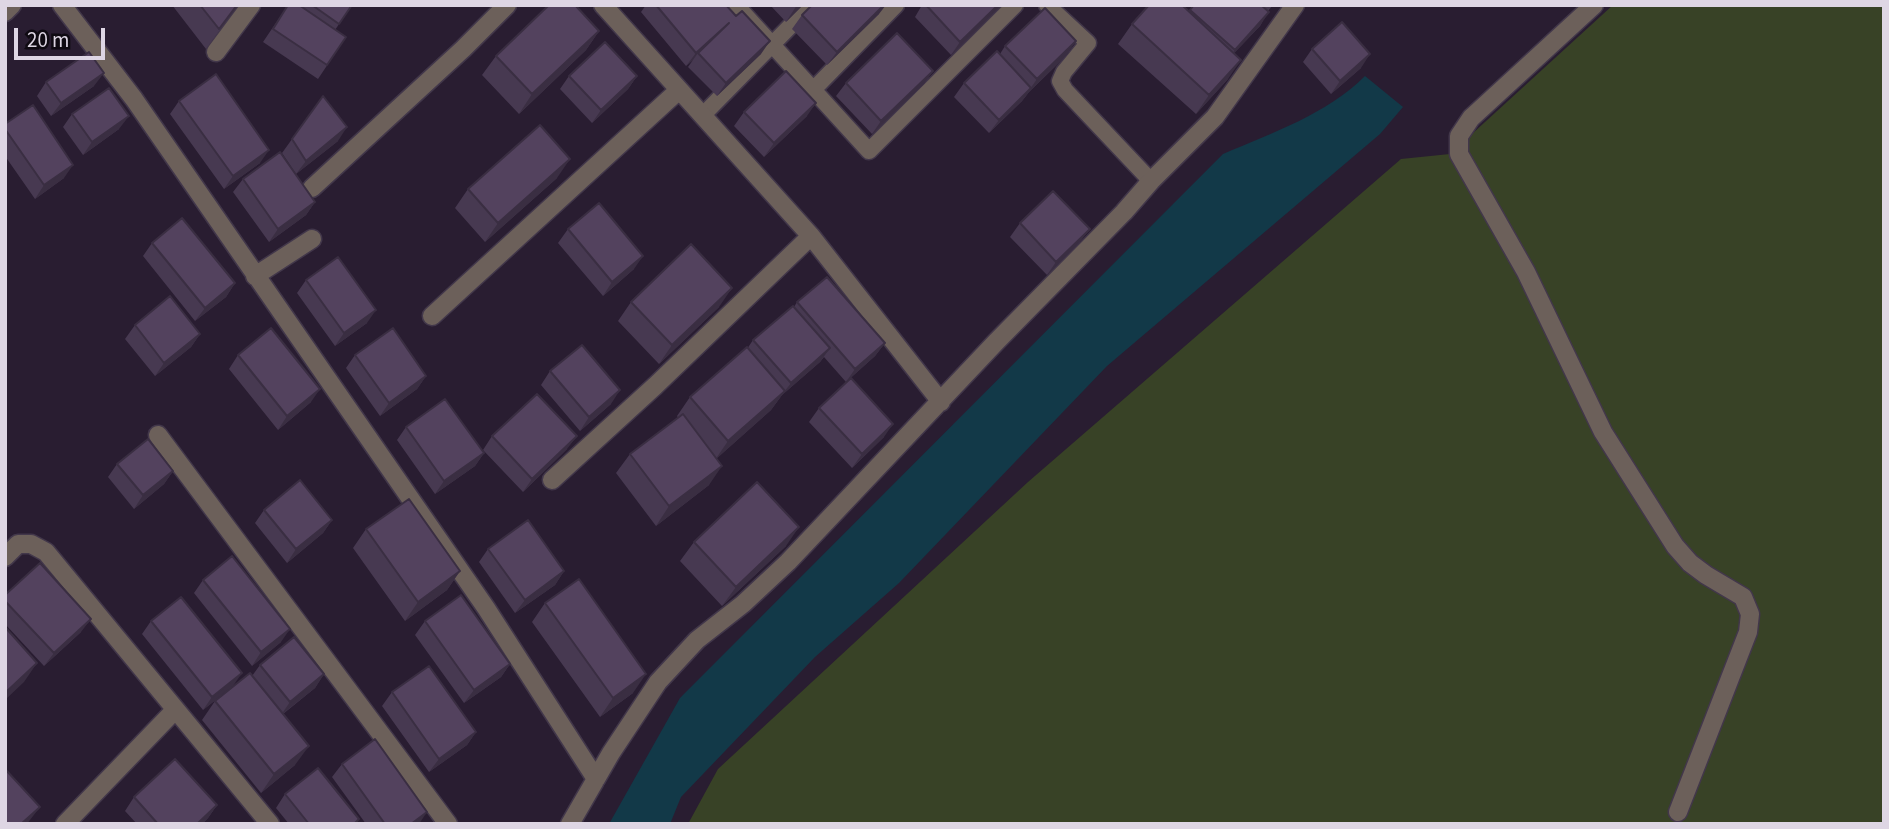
<!DOCTYPE html>
<html>
<head>
<meta charset="utf-8">
<style>
	body { margin:0 }
	#map { position:relative; width:1889px; height:829px; overflow:hidden; background:#291d31; font-family:"Source Sans 3",sans-serif }
	canvas { display:block }
	.frame { position:absolute; inset:0; border:7px solid #ded6e4; pointer-events:none }
	.scale { position:absolute; left:14px; top:28px; width:91px; height:32px; box-sizing:border-box; border:4px solid #ded6e4; border-top:0; padding-left:9px; font-size:21px; line-height:24px; white-space:nowrap; color:#ded6e4; -webkit-text-stroke:5px #0f0a12; paint-order:stroke }
</style>
</head>
<body>
<div id="map">
<canvas width="1889" height="829"></canvas>
<div class="frame"></div>
<div class="scale">20 m</div>
</div>
<script>
const g = document.querySelector('canvas').getContext('2d');
g.lineJoin = 'round';
function fillPath(path, color) {
  g.fillStyle = color;
  g.fill(path, 'evenodd');
}
function trace(path, color, width, dash) {
  g.strokeStyle = color;
  g.lineWidth = width;
  g.lineCap = dash ? 'butt' : 'round';
  g.setLineDash(dash || []);
  g.stroke(path);
}
fillPath(new Path2D(`
	M1613,5H1884V824H688L718,769L1028,482L1401,159L1450,154Z`), '#384226');
fillPath(new Path2D(`
	M1365,76L1403,107L1380,134L1107,366L899,583L815,657L681,797L670,824H609L680,698L1223,154C1272,133 1327,114 1365,76Z`), '#123948');
const lane = new Path2D(`
	M736,5L869,151L1015,5
	M1047,5L1088,43L1064,72L1060,81L1065,90L1151,181
	M813,90L896,5
	M702,116L811,5`);
const street = new Path2D(`
	M62,5L134,99L486,608L596,779
	M603,5L811,236L941,402
	M1594,5L1471,118L1459,136V154L1526,272L1603,432L1675,546L1690,563L1706,575L1743,597L1750,614L1748,632L1678,812
	M5,12L12,5
	M216,52L251,5
	M312,188L463,49L507,5
	M255,276L312,239
	M432,316L679,90
	M158,435L448,824
	M552,480L655,386L811,236
	M5,557L18,544H31L46,552L270,824
	M65,824L175,710
	M570,824L611,753L658,682L697,640L743,604L788,562L996,342L1124,212L1151,181L1215,117L1295,5`);
trace(lane, '#42374a', 19);
trace(street, '#42374a', 21);
trace(lane, '#6c605a', 16);
trace(street, '#6c605a', 18);
fillPath(new Path2D(`
	M172,5H238L206,49Z
	M288,5H352L335,30L346,37L318,79L263,42Z
	M646,5H726L761,54L717,96L688,67L693,60L686,66L641,12Z
	M770,5H803L786,22Z
	M922,5H1002L951,55L915,17Z
	M1194,5H1273L1268,11L1260,26L1234,53L1228,79L1196,114L1118,44L1132,24L1189,12Z
	M879,14L827,65L792,29L802,15Z
	M599,31L586,50L519,114L482,75L496,56Z
	M1005,46L1067,55L1029,92L1022,101L989,133L954,97L964,83L1000,54Z
	M1312,49L1361,68L1331,94L1303,62Z
	M933,71L924,84L872,134L836,96L846,83Z
	M569,76H637L628,89L592,123L560,89Z
	M46,82L94,86L51,116L37,96Z
	M323,96L338,141L296,174L282,153Z
	M179,101L260,163L224,189L170,114Z
	M744,112L807,116L764,157L734,126Z
	M72,114L119,129L83,155L63,127Z
	M5,124L64,178L35,199L5,156Z
	M557,178L485,242L455,208L468,189Z
	M243,179L315,202L306,215L269,242L233,192Z
	M1020,223L1080,242L1047,275L1010,237Z
	M568,229L634,269L603,296L558,243Z
	M152,243L235,283L226,297L195,321L143,256Z
	M306,280L367,323L335,346L297,293Z
	M631,302L719,307L659,364L618,321Z
	M797,302L885,343L875,356L846,382L824,357L820,362L782,395L771,410L717,458L709,485L656,526L616,473L630,454L678,418L677,416L690,397L747,349L753,340L794,307Z
	M135,325L200,334L191,347L155,376L125,339Z
	M238,355L311,402L278,430L229,369Z
	M355,355L426,376L417,389L380,416L346,368Z
	M550,371L611,404L580,431L541,385Z
	M819,408L884,437L852,468L809,422Z
	M406,427L484,453L475,466L435,494L397,440Z
	M492,436L567,449L523,492L483,450Z
	M117,464L173,471L164,484L134,509L108,477Z
	M264,510L332,520L323,533L287,563L255,523Z
	M366,529L460,571L447,590L405,621L353,548Z
	M694,542L786,546L722,606L680,561Z
	M488,549L564,571L555,585L515,613L479,562Z
	M203,580L281,642L252,666L194,593Z
	M5,595L81,632L44,666L5,624Z
	M545,603L633,693L600,717L532,622Z
	M151,621L233,686L203,710L142,634Z
	M425,621L510,664L501,677L464,703L415,635Z
	M260,665L324,674L315,688L283,714L295,765L261,793L202,720L215,701L252,676Z
	M392,692L476,732L467,745L429,772L382,706Z
	M342,764L419,824H366L332,777Z
	M285,794L356,824H289L276,808Z
	M134,797L217,805L208,818L202,824H137L125,811Z`), '#473951');
fillPath(new Path2D(`
	M797,5H803L786,22Z
	M884,5H886L879,14L827,65L837,52Z
	M998,5H1002L951,55L960,42Z
	M1269,12L1260,26L1225,63L1235,50Z
	M729,23L698,53L693,60L686,66L696,53Z
	M599,31L586,50L519,114L532,94Z
	M770,41L761,54L717,96L726,83Z
	M1076,41L1067,55L1029,92L1022,101L989,133L999,120L1030,89L1037,79Z
	M1370,54L1361,68L1331,94L1340,81Z
	M1241,60L1228,79L1196,114L1209,95Z
	M933,71L924,84L872,134L881,121Z
	M104,73L94,86L51,116L61,103Z
	M637,76L628,89L592,123L601,110Z
	M816,103L807,116L764,157L774,143Z
	M129,116L119,129L83,155L92,142Z
	M347,127L338,141L296,174L306,161Z
	M269,150L260,163L224,189L233,176Z
	M570,159L557,178L485,242L498,223Z
	M73,165L64,178L35,199L44,185Z
	M315,202L306,215L269,242L278,229Z
	M1090,229L1080,242L1047,275L1056,262Z
	M643,256L634,269L603,296L612,282Z
	M235,283L226,297L195,321L205,308Z
	M732,288L719,307L659,364L672,345Z
	M376,310L367,323L335,346L344,333Z
	M200,334L191,347L155,376L164,363Z
	M885,343L875,356L846,382L855,369Z
	M830,348L820,362L782,395L771,410L715,460L728,441L784,392L791,383Z
	M426,376L417,389L380,416L389,403Z
	M320,389L311,402L278,430L287,416Z
	M620,390L611,404L580,431L589,417Z
	M893,424L884,437L852,468L862,454Z
	M577,436L567,449L523,492L532,479Z
	M484,453L475,466L435,494L444,481Z
	M722,466L709,485L656,526L669,506Z
	M173,471L164,484L134,509L143,495Z
	M332,520L323,533L287,563L296,549Z
	M799,527L786,546L722,606L736,587Z
	M460,571L447,590L405,621L418,602Z
	M564,571L555,585L515,613L525,600Z
	M91,619L81,632L44,666L54,653Z
	M290,629L281,642L252,666L261,652Z
	M37,663L24,682L5,700V693Z
	M510,664L501,677L464,703L474,690Z
	M242,673L233,686L203,710L212,697Z
	M324,674L315,688L281,715L290,702Z
	M646,674L633,693L600,717L613,698Z
	M476,732L467,745L429,772L439,759Z
	M309,746L295,765L261,793L274,774Z
	M217,805L208,818L202,824H197Z
	M40,807L30,820L27,824H21Z
	M427,812L419,824H411Z`), '#3a2e42');
const building = new Path2D(`
	M200,5H237L219,29Z
	M288,5H299L346,37L327,65L273,29Z
	M312,5H352L339,24Z
	M549,5H575L599,31L532,94L496,56Z
	M656,5H726L736,16L742,11L770,41L726,83L698,53L729,23L696,53Z
	M812,5H884L837,52L802,15Z
	M926,5H998L960,42Z
	M1149,5H1182L1241,60L1209,95L1132,24Z
	M1194,5H1261L1269,12L1235,50L1190,10Z
	M1045,8L1076,41L1037,79L1005,46Z
	M1342,22L1370,54L1340,81L1312,49Z
	M897,33L933,71L881,121L846,83Z
	M605,42L637,76L601,110L569,76Z
	M997,51L1031,88L999,120L964,83Z
	M89,52L104,73L61,103L46,82Z
	M786,71L816,103L774,143L744,112Z
	M216,74L269,150L233,176L179,101Z
	M109,88L129,116L92,142L72,114Z
	M323,96L347,127L306,161L292,139Z
	M33,105L73,165L44,185L5,129V124Z
	M540,125L570,159L498,223L468,189Z
	M280,152L315,202L278,229L243,179Z
	M1053,191L1090,229L1056,262L1020,223Z
	M599,203L643,256L612,282L568,229Z
	M182,218L235,283L205,308L152,243Z
	M691,244L732,288L672,345L631,302Z
	M338,257L376,310L344,333L306,280Z
	M827,277L885,343L855,369L797,302Z
	M170,296L200,334L164,363L135,325Z
	M793,306L830,348L791,383L753,340Z
	M271,328L320,389L287,416L238,355Z
	M393,328L426,376L389,403L355,355Z
	M582,345L620,390L589,417L550,371Z
	M747,347L785,391L728,441L690,397Z
	M851,378L893,424L862,454L819,408Z
	M537,394L577,436L532,479L492,436Z
	M445,399L484,453L444,481L406,427Z
	M683,414L722,466L669,506L630,454Z
	M148,439L173,471L143,495L117,464Z
	M300,480L332,520L296,549L264,510Z
	M757,482L799,527L736,587L694,542Z
	M409,499L460,571L418,602L366,529Z
	M528,520L564,571L525,600L488,549Z
	M232,556L290,629L261,652L203,580Z
	M40,563L91,619L54,653L5,601V595Z
	M579,579L646,674L613,698L545,603Z
	M461,595L510,664L474,690L425,621Z
	M181,597L242,673L212,697L151,621Z
	M5,627L37,663L5,693Z
	M294,637L324,674L290,702L260,665Z
	M429,666L476,732L439,759L392,692Z
	M250,673L309,746L274,774L215,701Z
	M375,739L427,812L411,824H385L342,764Z
	M175,759L217,805L197,824H158L134,797Z
	M318,768L359,819L354,824H309L285,794Z
	M5,769L40,807L21,824H7L5,822Z`);
fillPath(building, '#53425e');
trace(building, '#3a2e42', 2);
</script>
</body>
</html>
